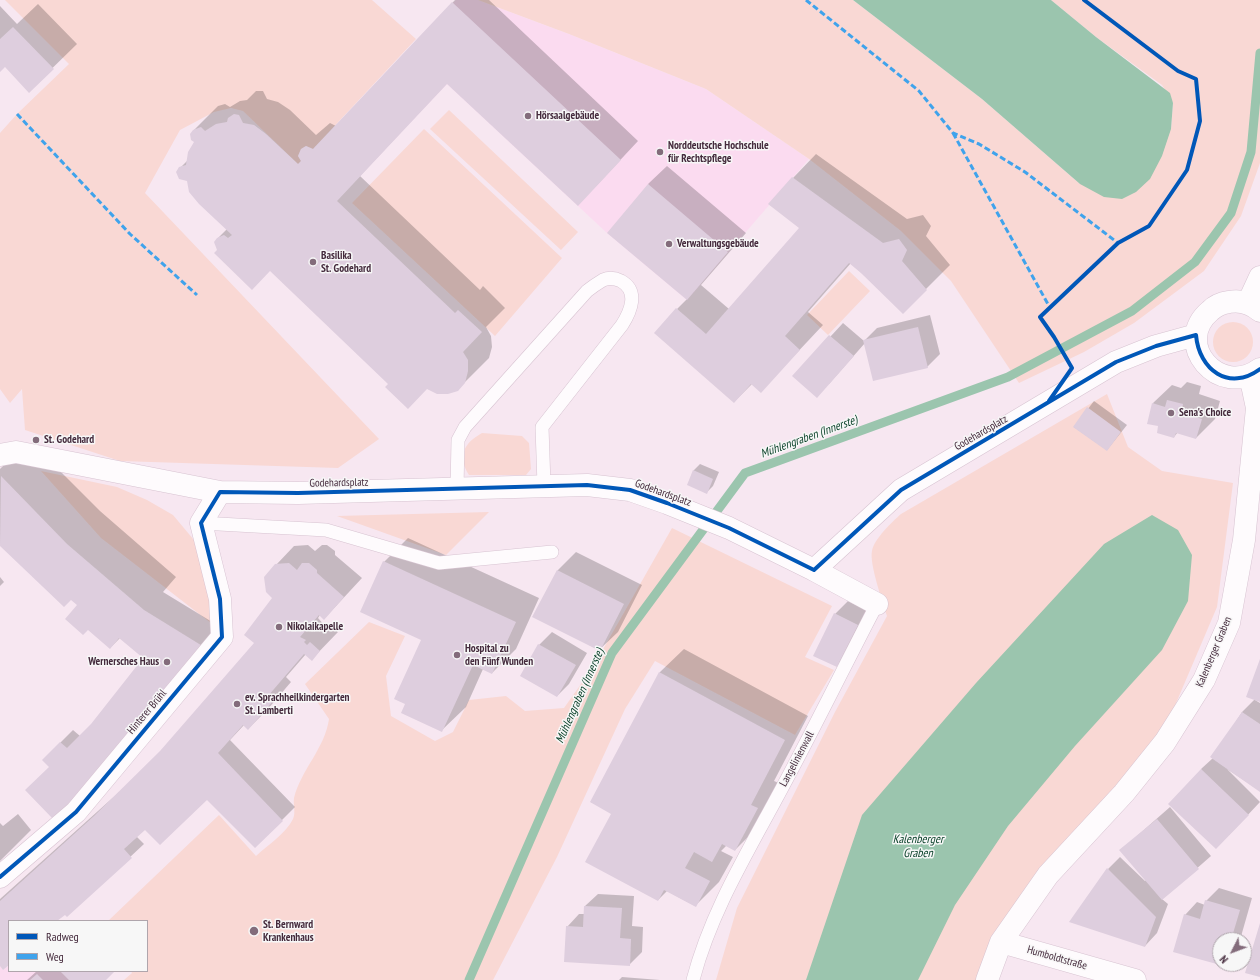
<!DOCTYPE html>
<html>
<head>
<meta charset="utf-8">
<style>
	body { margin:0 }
	#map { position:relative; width:1260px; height:980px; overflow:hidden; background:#f7e7f1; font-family:"PT Sans Narrow",sans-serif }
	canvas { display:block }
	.legend { position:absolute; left:8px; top:920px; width:140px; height:52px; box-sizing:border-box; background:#f7f7f7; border:1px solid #afa5ac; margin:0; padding:5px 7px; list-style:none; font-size:12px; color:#442a3c }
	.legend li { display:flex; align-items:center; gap:8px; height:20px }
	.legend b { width:20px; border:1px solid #afa5ac }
	.north { position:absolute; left:1212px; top:932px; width:40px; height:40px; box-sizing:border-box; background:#f7f7f7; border:1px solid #afa5ac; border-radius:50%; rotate:228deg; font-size:11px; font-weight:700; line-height:16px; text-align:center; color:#442a3c }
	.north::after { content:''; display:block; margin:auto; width:14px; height:18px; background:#836c7b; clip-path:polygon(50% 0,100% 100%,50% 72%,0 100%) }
</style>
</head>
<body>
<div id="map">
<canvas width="1260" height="980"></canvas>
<ul class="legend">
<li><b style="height:5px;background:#0057b8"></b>Radweg</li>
<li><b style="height:5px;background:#3fa3ec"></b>Weg</li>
</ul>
<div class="north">N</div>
</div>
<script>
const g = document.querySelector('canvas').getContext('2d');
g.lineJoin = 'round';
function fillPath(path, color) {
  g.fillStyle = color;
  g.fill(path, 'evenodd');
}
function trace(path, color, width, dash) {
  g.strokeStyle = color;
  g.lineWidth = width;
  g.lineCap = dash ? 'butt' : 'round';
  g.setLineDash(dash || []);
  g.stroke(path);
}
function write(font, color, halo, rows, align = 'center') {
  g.font = font + ' "PT Sans Narrow",sans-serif';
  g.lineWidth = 3;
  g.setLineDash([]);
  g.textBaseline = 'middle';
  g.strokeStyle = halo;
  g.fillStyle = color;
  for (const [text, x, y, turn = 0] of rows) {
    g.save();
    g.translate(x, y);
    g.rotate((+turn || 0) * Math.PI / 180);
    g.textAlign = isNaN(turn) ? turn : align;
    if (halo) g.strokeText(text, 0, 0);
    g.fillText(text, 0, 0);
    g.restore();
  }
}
fillPath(new Path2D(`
	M456,0H478L569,34L706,89L809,159L687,300L607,233L447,84L354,182L316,146Z
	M9,965V971H60L69,980H0V966L3,970Z`), '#fbdbf0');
fillPath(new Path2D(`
	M5,0H372L416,39L313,149L306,146L301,149L298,156L301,161L298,164L243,111L231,108L214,112L180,130L145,193L379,439L338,468L120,461L25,430L22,389L10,403L0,389V133L17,114L69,64Z
	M478,0H853L982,99L1080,184L1171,129L1173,103L1162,85L1096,37L1051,0H1260V163L1241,216L1204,271L1134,323L1084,352L1019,383L951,281L901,231L809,159L706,89L569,34Z
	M449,110L578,232L561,250L430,129Z
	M424,129L562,258L495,336L352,203Z
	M849,271L870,291L828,335L807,315Z
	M1213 342a20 20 0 1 1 40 0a20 20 0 1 1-40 0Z
	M1107,394L1128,447L1162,471L1233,483L1217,607L1165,729L984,980H716L737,908L835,712L887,616C883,603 869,563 872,551C874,539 892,522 901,514Z
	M482,433L522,436L529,443L531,469L526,475H469C457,456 464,443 482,433Z
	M41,471L117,487L147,500L173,515L199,546L216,627L101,538Z
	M489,512L446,555L337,516Z
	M672,528L832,606L805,657L834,670L795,735L655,661L625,709L557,857L493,980H124L132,973L131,971H147V921H108L219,815L256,856C268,845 286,833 293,819C296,813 293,804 294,798C301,770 325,748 329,719L305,684L369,622L405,636L386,676L391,716L435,741L453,732L469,700L506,696L525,711L564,708L593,667Z`), '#f9d8d4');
fillPath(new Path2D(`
	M853,0H1051L1096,37L1170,93L1173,103L1171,129L1162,156L1150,179L1136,192L1122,199L1104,197L1080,184L982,99Z
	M1152,515L1178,530L1192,555L1188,601L1162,650L1075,746L1008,826L955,905L918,980H806L862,815L976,683L1104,544Z`), '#9bc5ae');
fillPath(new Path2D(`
	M455,0H489L638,141L596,186L447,83L360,176L480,290L483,286L505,308L486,327L491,336L492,347L489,358L457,390L389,384L270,270L218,250V238L227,229L180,168L188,160L195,142L194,130L218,106L225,104L230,107L240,101L247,100L256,91H263L267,99L278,102L290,110L316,135L330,123L336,126Z
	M38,4L77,44L29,91L5,66L0,71V6L17,24Z
	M816,154L907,219L923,215L931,226L926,236L950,265L903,312L851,263L808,312L823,325L761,391L752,384L734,402L677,309L687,299L648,184L667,166L746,233L701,285L729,309L801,228L793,178Z
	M930,315L940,354L927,367L865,343L829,384L794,376L843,323L864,341L877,328Z
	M1187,382L1201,386L1199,394L1220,401L1215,419L1196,438L1178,432L1174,437L1160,426L1153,403L1172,385L1181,388Z
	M1094,401L1127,425L1107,450L1074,427Z
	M34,445L100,511L176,577L163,592L222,628L50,767L43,760L73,730L80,736L94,723L145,657L120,638L110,648L78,605L71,599L64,606L0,544V469L17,452Z
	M700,464L719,472L713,486L706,493L688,484L694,470Z
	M408,538L539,598L516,649L492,673L483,669L466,707L442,730L406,704L422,639L384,562Z
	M308,545L315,551L322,545H327L335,551V555L362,578L324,619L320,615L318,618L326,627L329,625L338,632L312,659L306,654L286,677L291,682L267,710L248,729L244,725L230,740L295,807L255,847L207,798L145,828L136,836L144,844L67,916L65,913L56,921H9V963L0,964V899L127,785L161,751L256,643L274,598L276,565L294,546Z
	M576,552L642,585L618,632L599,650L534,616L558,570Z
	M0,577L4,582L0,586Z
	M848,601L870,612L849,653L836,666L835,614Z
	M552,632L587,653L569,684L557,696L539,645Z
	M684,649L808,716L774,781L781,784L759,826L735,850L727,845L721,851L733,857L719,882L695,906L667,891L658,900L612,813L591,802L660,672Z
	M1260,662V701L1255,700L1260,703V791L1227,769L1260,802L1229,835L1201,769L1213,758L1242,712L1255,699Z
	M1170,807L1211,856L1162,899L1168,904L1157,933L1145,946L1108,869L1120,857L1145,881L1146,880L1121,850Z
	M18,814L31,830L0,861V823L3,826Z
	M1219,888L1252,898L1240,940H1220V964H1225L1224,965L1175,951L1185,915L1197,902L1205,905L1206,901Z
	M598,894L634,896L632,926L643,927L642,952L629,965L567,927L579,914H585V906Z
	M37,971H114L105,980H27Z
	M622,977L660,980H619Z`), '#0003');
trace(new Path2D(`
	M469,980L612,653L745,473L1008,377L1132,311L1195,262L1231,213L1251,152L1260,53`), '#9bc5ae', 9);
fillPath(new Path2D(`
	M452,2L621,160L578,206L447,84L337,201L455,313L458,310L482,332L463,352L468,360V371L465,383L458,391L448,394H437L427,389L408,409L385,387L388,384L270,271L252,290L214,253L217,250L214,242L217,238L224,235L228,238L232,235L199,204L189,192L187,181L179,179L176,172L179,167L186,165L188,152L194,142L191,140L190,134L193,130L201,127L205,131L216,124L227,122L228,118L234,114L239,115L243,123L254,125L266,134L298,164L301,161L298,156L301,149L306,146L313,149Z
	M13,27L54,69L29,93L5,67L0,72V39Z
	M792,177L883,243L899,239L907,250L902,261L927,290L903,314L861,273L849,263L785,336L800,350L761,393L751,384L734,403L654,333L676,308L706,334L799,228L768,204Z
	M648,184L728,252L687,300L607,233Z
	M918,327L928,368L873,381L863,340Z
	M829,335L854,356L817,398L792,376Z
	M1167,400L1183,404L1181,413L1202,419L1196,439L1176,433L1174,438L1157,433L1158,426L1147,424L1152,403L1165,407Z
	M1087,407L1121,432L1107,451L1073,427Z
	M693,470L713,479L707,494L687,485Z
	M1,476L67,544L144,610L204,647L77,795L53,819L25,790L49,767L42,760L60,742L67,748L91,724L143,658L119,638L110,649L88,630L83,635L65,619L77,605L71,600L64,607L0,546Z
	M383,561L516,622L492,674L473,665L442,732L401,713L405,704L394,699L421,640L360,612Z
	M289,563L297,570L302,563H309L317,570V573L344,597L324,620L319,615L300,637L306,640L304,642L307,645L310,642L320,651L312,661L304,654L268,696L273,701L248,730L243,725L218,753L283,821L255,848L207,800L160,845L145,830L124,849L132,858L67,917L65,915L57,921H9V965L3,970L0,966V901L94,816L160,751L254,643L244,635L272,598L266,592L264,577L275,564Z
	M557,570L624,604L600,651L532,617Z
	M834,613L858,625L837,667L813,656Z
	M538,644L576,665L557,697L520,676Z
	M1260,659V702L1246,697Z
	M659,672L785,740L751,805L758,808L735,851L722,844L712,862L694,852L685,868L710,881L696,907L664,890L658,901L585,862L611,814L590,802Z
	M1242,712L1260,724V792L1210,757Z
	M1201,769L1249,815L1216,849L1168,804Z
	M1157,819L1199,869L1162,900L1119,850Z
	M1107,868L1156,917L1145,947L1069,922Z
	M1205,900L1240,910L1231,940H1220V964H1224V966L1173,952L1184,914L1200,919Z
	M584,906L622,908L620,938L631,939L630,966L564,962L566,926L583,927Z
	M1260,923V977L1245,973Z
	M60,971H115L106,980H69Z
	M37,974L43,980H30Z`), '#decede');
const service = new Path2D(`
	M457,489L458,440L465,427L587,291C592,287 598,283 603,280C610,277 615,278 621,281C639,291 631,311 622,325L542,427L544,485
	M201,523L326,530L439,563L552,552
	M693,980C711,911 749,850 782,788C815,727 845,665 877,604`);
const minor = new Path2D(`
	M1248,303L1260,277
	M1260,311C1251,303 1240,300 1229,302C1222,303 1215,306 1210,311C1172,343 1219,399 1260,369
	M0,455L16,452L220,492L298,493L587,485L630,490L667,503L729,528L814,570L877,604
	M814,570L901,490L1116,362L1156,346L1196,335
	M0,877L76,812L222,637L220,599L201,523L220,492
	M1001,942L1135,980
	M987,980L1001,942L1048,875L1124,793L1165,742L1204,680L1229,623L1244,540L1257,408L1250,375`);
trace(service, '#d7c3d1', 14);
trace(minor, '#d7c3d1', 23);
trace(service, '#fefbfd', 13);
trace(minor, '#fefbfd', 22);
trace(new Path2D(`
	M806,0L919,91L953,133L979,144L1025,172L1118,243
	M17,114L130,234L197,295
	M953,133L1049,306`), '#3fa3ec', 3, [6, 3]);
trace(new Path2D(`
	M1049,401L1072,368L1054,337L1040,317L1118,243L1149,226L1187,170L1200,121L1196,79L1178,71L1084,0
	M0,877L76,812L222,637L220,599L201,523L220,492L298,493L587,485L630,490L667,503L729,528L814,570L901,490L1116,362L1156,346L1196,335C1199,370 1229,392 1260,369`), '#0057b8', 4);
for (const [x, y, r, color] of [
	[528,116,4,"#836c7b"],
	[660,152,4,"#836c7b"],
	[669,244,4,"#836c7b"],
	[313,262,4,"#836c7b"],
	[1171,413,4,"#836c7b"],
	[36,440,4,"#836c7b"],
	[279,627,4,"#836c7b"],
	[457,655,4,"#836c7b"],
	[167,662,4,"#836c7b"],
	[237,704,4,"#836c7b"],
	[254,931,5,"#836c7b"]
]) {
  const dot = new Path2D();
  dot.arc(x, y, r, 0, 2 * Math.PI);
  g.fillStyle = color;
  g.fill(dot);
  trace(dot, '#f7f7f7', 1.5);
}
write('bold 11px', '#442a3c', '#f7f7f7', [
	["Hörsaalgebäude",536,116],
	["Norddeutsche Hochschule",668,146],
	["für Rechtspflege",668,159],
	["Verwaltungsgebäude",677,244],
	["Basilika",321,256],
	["St. Godehard",321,269],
	["Sena's Choice",1179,413],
	["St. Godehard",44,440],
	["Nikolaikapelle",287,627],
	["Hospital zu",465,649],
	["den Fünf Wunden",465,662],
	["Wernersches Haus",159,662,"right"],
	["ev. Sprachheilkindergarten",245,698],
	["St. Lamberti",245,711],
	["St. Bernward",263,925],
	["Krankenhaus",263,938]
], 'left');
write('11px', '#442a3c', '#f7f7f7', [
	["Godehardsplatz",981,433,-30],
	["Godehardsplatz",339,483,-1],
	["Godehardsplatz",663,493,20],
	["Kalenberger Graben",1214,652,-67],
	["Hinterer Brühl",147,712,-50],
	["Langelinienwall",797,759,-62],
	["Humboldtstraße",1057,958,16]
]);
write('italic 12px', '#073f27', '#f7f7f7', [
	["Mühlengraben (Innerste)",809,437,-20],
	["Mühlengraben (Innerste)",580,696,-66],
	["Kalenberger",918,840],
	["Graben",918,854]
]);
</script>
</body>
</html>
